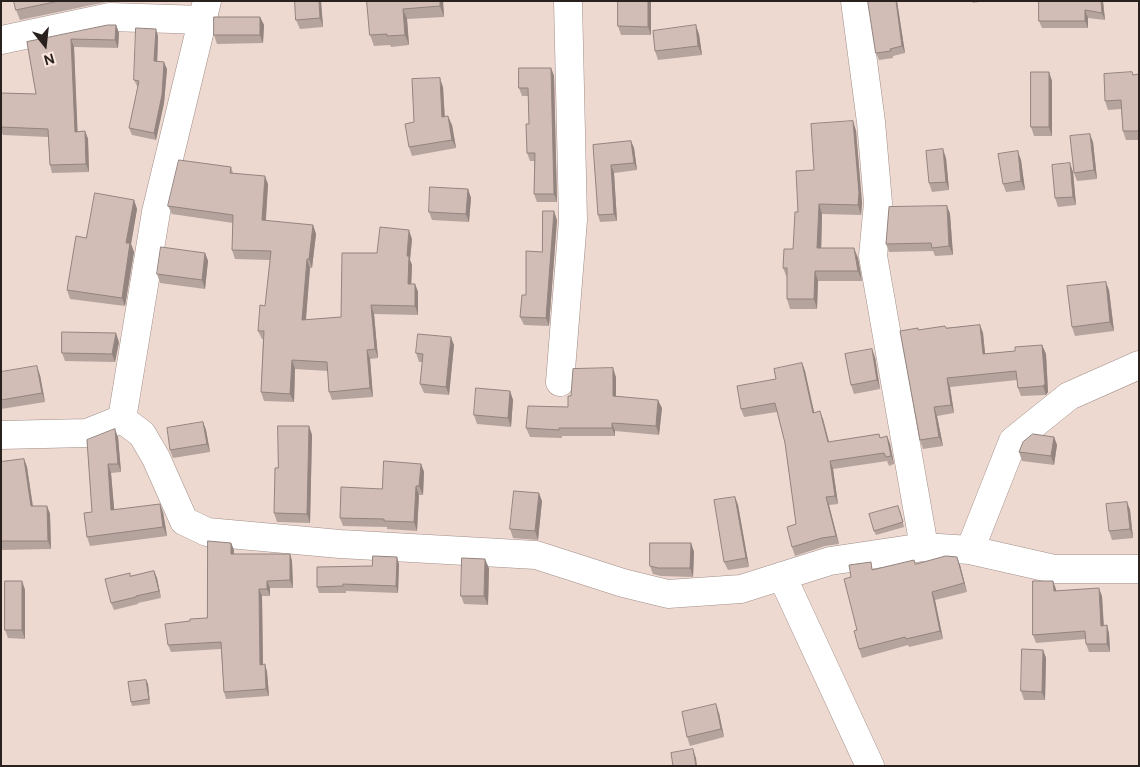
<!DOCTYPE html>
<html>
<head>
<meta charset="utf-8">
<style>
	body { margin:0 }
	#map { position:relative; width:1140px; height:767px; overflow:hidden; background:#eed9d1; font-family:"DM Sans",sans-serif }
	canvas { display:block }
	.frame { position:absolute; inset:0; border:2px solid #28211e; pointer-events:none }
	.north { position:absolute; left:20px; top:20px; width:50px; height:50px; -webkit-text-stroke:4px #fbe6de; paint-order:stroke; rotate:164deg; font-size:14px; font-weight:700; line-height:20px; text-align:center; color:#28211e }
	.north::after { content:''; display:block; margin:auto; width:18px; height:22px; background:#28211e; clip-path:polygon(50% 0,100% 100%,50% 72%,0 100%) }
</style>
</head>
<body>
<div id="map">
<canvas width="1140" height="767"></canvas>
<div class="frame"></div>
<div class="north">N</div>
</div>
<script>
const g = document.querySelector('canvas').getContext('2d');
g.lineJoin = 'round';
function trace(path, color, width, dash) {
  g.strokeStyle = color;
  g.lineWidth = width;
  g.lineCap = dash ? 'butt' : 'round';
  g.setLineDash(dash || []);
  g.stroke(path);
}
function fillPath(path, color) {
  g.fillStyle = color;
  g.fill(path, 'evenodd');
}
const minor = new Path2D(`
	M855,1L871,122L878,203L873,256L924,547
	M1,40L110,17L203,20
	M560,382L573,220L568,1
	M122,419L142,434L156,458L184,521L207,532L340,544L536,555L623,583L668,594L741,589L830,561L924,547L970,550L1054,569H1139
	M1,435L87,433L122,419L156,212L207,1
	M970,550L1013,441L1069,396L1139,365
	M782,576L870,766`);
trace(minor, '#a18e87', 29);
trace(minor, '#fff', 28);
fillPath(new Path2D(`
	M14,1H111L20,20L16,10Z
	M295,1H321L323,27L300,29L296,20Z
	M367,1H443L444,17L407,19L409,45L391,47L390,45L374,46L370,35Z
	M651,1V35H621L618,26Z
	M868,1H897L905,53L893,56V58L879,60L876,53Z
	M972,1H985L973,3Z
	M1039,1H1103L1105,20L1088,18V28H1042L1039,21Z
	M260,17L264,25L263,43L217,44L214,35Z
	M116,25L119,33L118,48L74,47L77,132L85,131L88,139L89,172L52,173L50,165L48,137L3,135L1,131V93L36,94L27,42Z
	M699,34L702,55L658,60L655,51Z
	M158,36L157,61L167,69L164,103L156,140L132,135L129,128L138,88L134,80Z
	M551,68L554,76L557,202H537L534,194V161H530L527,153L529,124L528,96H522L519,88Z
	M1049,72L1052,81V136H1034L1031,127Z
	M1132,72L1133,75L1139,74V140H1126L1123,131L1121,109L1108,110L1105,101Z
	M443,87L445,117L452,125L456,148L412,156L409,147L414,122Z
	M853,121L856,131L862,203L861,215L822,214L821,248L858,258L862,281H818L817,309H790L787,299V278L783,268L793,249L814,170Z
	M631,141L634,148L637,170L614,173L617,221L600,222L598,215L593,145Z
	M1093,142L1097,179L1077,181L1074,173Z
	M946,158L949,190L932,192L929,183Z
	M1021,160L1025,190L1006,192L1003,184Z
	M231,167L233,173L268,184L266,221L313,225L316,234L312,268H310L306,320L341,317L377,253L412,239L410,260L412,265L411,284H415L418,292V315L374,314L378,358L370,359L373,397L332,400L329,392L328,371L295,369L294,402L264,401L261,392L263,339H262L258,331L265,306L270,260L235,259L232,250L233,223L172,214L168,206Z
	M1073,172L1076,205L1058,207L1055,198Z
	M468,189L471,198L469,222L432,220L429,212Z
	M134,200L137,209L131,244L134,252L125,306L70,299L67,290L86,238Z
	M947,206L950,214L953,255L935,256L933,251L889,252L886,244Z
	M557,220L549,326L524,325L520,317L526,295L542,252Z
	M205,253L208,261L205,289L160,283L157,274Z
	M1109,290L1114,331L1075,336L1072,327Z
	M980,325L983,333L985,354L1015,351L1042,345L1046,354L1048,392L1046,395L1021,396L1018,388L1017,380L950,387L954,413L937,416L943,446L923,449L920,440L919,330Z
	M119,342L115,362L65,361L62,353Z
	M454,345L449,395L424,393L420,384L423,362H419L416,353Z
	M875,357L880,389L854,394L851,385Z
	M802,363L805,371L814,412L823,419L829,442L879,434L880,438L887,436L890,444L894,464L889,466L887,461L833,469L838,504L829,505L839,544L825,546L795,556L792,547L796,524L785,443L777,412L744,417L741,409L776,379Z
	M1,372L40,375L45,402L1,409Z
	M616,377V396L662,408L659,435L615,431V436H562V438L530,437L526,428L568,407L571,396Z
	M510,391L513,400L511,427L477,424L474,415Z
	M203,422L206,430L210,452L173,458L170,450Z
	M309,426L312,435L310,523L277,522L274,513L278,468Z
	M118,437L121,472L111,473L114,510L163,512L167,536L90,546L87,537L92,512L87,440Z
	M1054,437L1057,445L1054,465L1022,461L1019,452Z
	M24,459L27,467L33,506H47L50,514L51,549L1,550V462Z
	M421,464L424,472L423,495H419L417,531L387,529V527L343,526L340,518Z
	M735,497L738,505L749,567L728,570L724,562Z
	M542,501L538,540L513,538L510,529Z
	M1127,502L1130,510L1133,538L1112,540L1109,531Z
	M900,510L904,527L876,535L874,531Z
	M231,543L234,550V554H290L292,561L293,588H270V596H262L263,664H265L267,672L269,696L226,699L224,692L221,649L171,652L168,645L207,618Z
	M691,543L694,552L693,577L661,576L653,574L650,566Z
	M399,564L398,593L346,591V593H319L317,587L372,566Z
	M916,564L960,565L967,592L935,600L943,639L909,647L908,645L862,658L859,649L874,570Z
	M489,568L488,605L464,604L461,596Z
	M154,571L157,578L161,598L138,603V604L114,610L111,603L131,576Z
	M22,581L25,590V639L8,638L5,630Z
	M1053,581L1056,591L1102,596L1104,626L1109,633L1110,652H1089L1086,644V639L1036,643L1033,635Z
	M1043,650L1046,658L1045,700H1024L1021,691Z
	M146,680L148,684L150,704L132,706L131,702Z
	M719,713L724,737L690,746L687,737Z`), '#b5a39d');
fillPath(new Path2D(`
	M319,1H321L323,27L320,18Z
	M440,1H443L444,17L440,6Z
	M648,1H651V35L648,27Z
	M896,1H897L905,53L902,46Z
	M1101,1H1103L1105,20L1102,13Z
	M403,9L407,19L409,45L405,35Z
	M1085,10L1088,18V28L1085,21Z
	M260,17L264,25L263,43L260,35Z
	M116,25L119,33L118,48L115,40Z
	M696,25L699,34L702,55L698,46Z
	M156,29L158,36L157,68L154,61Z
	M71,39L74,47L78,140L75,132Z
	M164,62L167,69L164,103L156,140L154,133Z
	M551,68L554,76L557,202L554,194Z
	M1049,72L1052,81V136L1049,127Z
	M440,78L443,87L445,126L442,117Z
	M448,116L452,125L456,148L452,140Z
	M853,121L856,131L862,203L861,215L858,205Z
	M85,131L88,139L89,172L86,164Z
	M1090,134L1093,142L1097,179L1094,170Z
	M631,141L634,148L637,170L634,163Z
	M943,149L946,158L949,190L946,182Z
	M1018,151L1021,160L1025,190L1021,181Z
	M1070,163L1073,172L1076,205L1073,197Z
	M611,165L614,173L617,221L614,214Z
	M265,176L268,184L265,229L262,220Z
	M468,189L471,198L469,222L466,214Z
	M134,200L137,209L131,244L134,252L125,306L122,298L126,243Z
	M819,204L822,214L821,258L817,248Z
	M947,206L950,214L953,255L949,246Z
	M554,211L557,220L549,326L546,318Z
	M313,225L316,234L312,268L309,259Z
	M409,230L412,239L410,260L412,265L411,292L408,284L407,256Z
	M854,248L858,258L862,281L858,271Z
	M205,253L208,261L205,289L202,280Z
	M307,259L310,268L305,329L302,320Z
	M815,271L818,281L817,309L814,299Z
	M1106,282L1109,290L1114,331L1110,322Z
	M415,284L418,292V315L415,306Z
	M371,305L374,314L378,358L375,349Z
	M980,325L983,333L986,363L983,354Z
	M116,333L119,342L115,362L112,354Z
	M451,337L454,345L449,395L446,387Z
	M1042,345L1046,354L1048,392L1046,395L1043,386Z
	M872,349L875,357L880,389L877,380Z
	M367,350L370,359L373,397L370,388Z
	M292,360L295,369L294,402L290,394Z
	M802,363L805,371L816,421L813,413Z
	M37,366L40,375L45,402L42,393Z
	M613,368L616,377V405L613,396Z
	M947,378L950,387L954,413L951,405Z
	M510,391L513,400L511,427L508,418Z
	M658,400L662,408L659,435L656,426Z
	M934,407L937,416L943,446L939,437Z
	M820,411L823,419L831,450L828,442Z
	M203,422L206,430L210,452L207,444Z
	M612,423L615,431V436L612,428Z
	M309,426L312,435L310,523L307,514Z
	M115,429L118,437L121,472L118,464Z
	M887,436L890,444L894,464L891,456Z
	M1054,437L1057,445L1054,465L1051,456Z
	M24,459L27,467L34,515L31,506Z
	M830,461L833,469L838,504L835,496Z
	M108,464L111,473L115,518L111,510Z
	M421,464L424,472L423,495L419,486Z
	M416,486L419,495L417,531L414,522Z
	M539,493L542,501L538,540L535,531Z
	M735,497L738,505L749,567L746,558Z
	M826,497L829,505L839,544L836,536Z
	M1127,502L1130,510L1133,538L1130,529Z
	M160,504L163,512L167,536L163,527Z
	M47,506L50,514L51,549L48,541Z
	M231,543L234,550L233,562L231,554Z
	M691,543L694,552L693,577L690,568Z
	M290,554L292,561L293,588L290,580Z
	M397,557L399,564L398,593L396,586Z
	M957,557L960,565L967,592L964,583Z
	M485,559L489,568L488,605L484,596Z
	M154,571L157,578L161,598L159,591Z
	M22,581L25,590V639L22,630Z
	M267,581L270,588V596L267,589Z
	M1053,581L1056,589L1057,599L1054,591Z
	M1099,588L1102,596L1104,634L1101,626Z
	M259,589L262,596L263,672L260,665Z
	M932,592L935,600L943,639L940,631Z
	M1107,625L1109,633L1110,652L1107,644Z
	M1043,650L1046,658L1045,700L1042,692Z
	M265,664L267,672L269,696L266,689Z
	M146,680L148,684L150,704L149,699Z
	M716,704L719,713L724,737L721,729Z
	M693,749L696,758L697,766H696Z`), '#93847f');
const building = new Path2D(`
	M14,1H59L16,10Z
	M295,1H319L320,18L296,20Z
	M367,1H440V6L403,9L405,35L387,36V34L370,35Z
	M618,1H648V27L618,26Z
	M868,1H896L902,46L890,49L891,51L876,53Z
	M1039,1H1101L1102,13L1085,10V21H1039Z
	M214,17H260V35H214Z
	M108,25H116L115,40L71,39L75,132L85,131L86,164L50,165L48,129L1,127V93L36,94L27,42Z
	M696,25L698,46L655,51L653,31Z
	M136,28L156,29L154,61L164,62L162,95L154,133L129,128L139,81L134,80Z
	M519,68H551L554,194H534L535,153H527L526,124H529L528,88H519Z
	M1031,72H1049V127H1031Z
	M1132,72L1133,75L1139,74V131H1123L1121,100L1105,101L1104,74Z
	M440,78L442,117L448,116L452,140L409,147L405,124L414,122L412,79Z
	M853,121L859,193L858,205L819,204L817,248H854L858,271H815L814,299H787V268H783L784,249H793L795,212H798L796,171L814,170L811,124Z
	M1090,134L1094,170L1074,173L1070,136Z
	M631,141L634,163L611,165L614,214L598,215L593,145Z
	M943,149L946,182L929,183L926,151Z
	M1018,151L1021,181L1003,184L998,154Z
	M179,160L231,167L230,173L265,176L262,220L313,225L309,259H307L302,320L341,317L342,253H377L380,227L409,230L407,256H409L408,284H415V306L371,305L375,349L367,350L370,388L329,392L327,362L292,360L290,394L261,392L264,331H258L260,305L265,306L271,251L232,250L233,215L168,206Z
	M1070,163L1073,197L1055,198L1052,165Z
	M430,187L468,189L466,214L429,212Z
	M95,193L134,200L126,243H130L122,298L67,290L76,236L86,238Z
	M947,206L949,246L932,248L931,243L886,244L889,207Z
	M543,211H554L546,318L520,317L522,295H526V251L542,252Z
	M161,247L205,253L202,280L157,274Z
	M1106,282L1110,322L1072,327L1067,286Z
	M980,325L983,354L1015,351V347L1042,345L1045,384L1043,386L1018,388L1016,371L947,378L951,405L934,407L939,437L920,440L900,331L918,328V330L945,326L946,328Z
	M62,332L116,333L112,354L62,353Z
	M418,334L451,337L446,387L420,384L423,354L416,353Z
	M872,349L877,380L851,385L845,354Z
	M802,363L813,413L820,411L828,442L879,434L880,438L887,436L891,456L886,457L884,453L830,461L835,496L826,497L836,536L822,538L792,547L787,527L796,524L785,443L775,403L741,409L737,386L776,379L774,369Z
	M37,366L42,393L1,400V372Z
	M613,368V396L658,400L656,426L612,423V428H559V430L526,428L528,406L568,407V396H571L573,369Z
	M476,388L510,391L508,418L474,415Z
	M203,422L207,444L170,450L167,428Z
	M278,426H309L307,514L274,513L275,468H278Z
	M115,429L118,464H108L111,510L160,504L163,527L87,537L84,513L92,512L87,440Z
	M1033,434L1054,437L1051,456L1019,452L1023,442Z
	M24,459L31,506H47L48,541H1V462Z
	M384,461L421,464L419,486H416L414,522L384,521V519L340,518L341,487L382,489Z
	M514,491L539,493L535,531L510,529Z
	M735,497L746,558L724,562L714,500Z
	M1127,502L1130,529L1109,531L1106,504Z
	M898,506L903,522L874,531L869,514Z
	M208,541L231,543V554H290V580L267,581V589H259L260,665L265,664L266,689L224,692L221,642L168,645L165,624L190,621V619L207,618Z
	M650,543H691L690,568H658L650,566Z
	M373,556L397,557L396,586L343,584V586L317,587V567L372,566Z
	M946,556L957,557L964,583L932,592L940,631L906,639L905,637L859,649L854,631L857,630L844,579L851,577L849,565L871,562L872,570L914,560L915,564Z
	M462,558L485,559L484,596H461Z
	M154,571L159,591L136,596V597L111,603L105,579L130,573V576Z
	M5,581H22V630H5Z
	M1033,581H1053L1054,591L1099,588L1101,626L1107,625V644H1086L1085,631L1033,635Z
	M1022,649L1043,650L1042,692L1021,691Z
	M146,680L149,699L131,702L128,682Z
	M716,704L721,729L687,737L682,712Z
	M693,749L696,766H673L671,753Z`);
fillPath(building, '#d2bdb6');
trace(building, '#93847f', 1);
</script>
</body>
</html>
